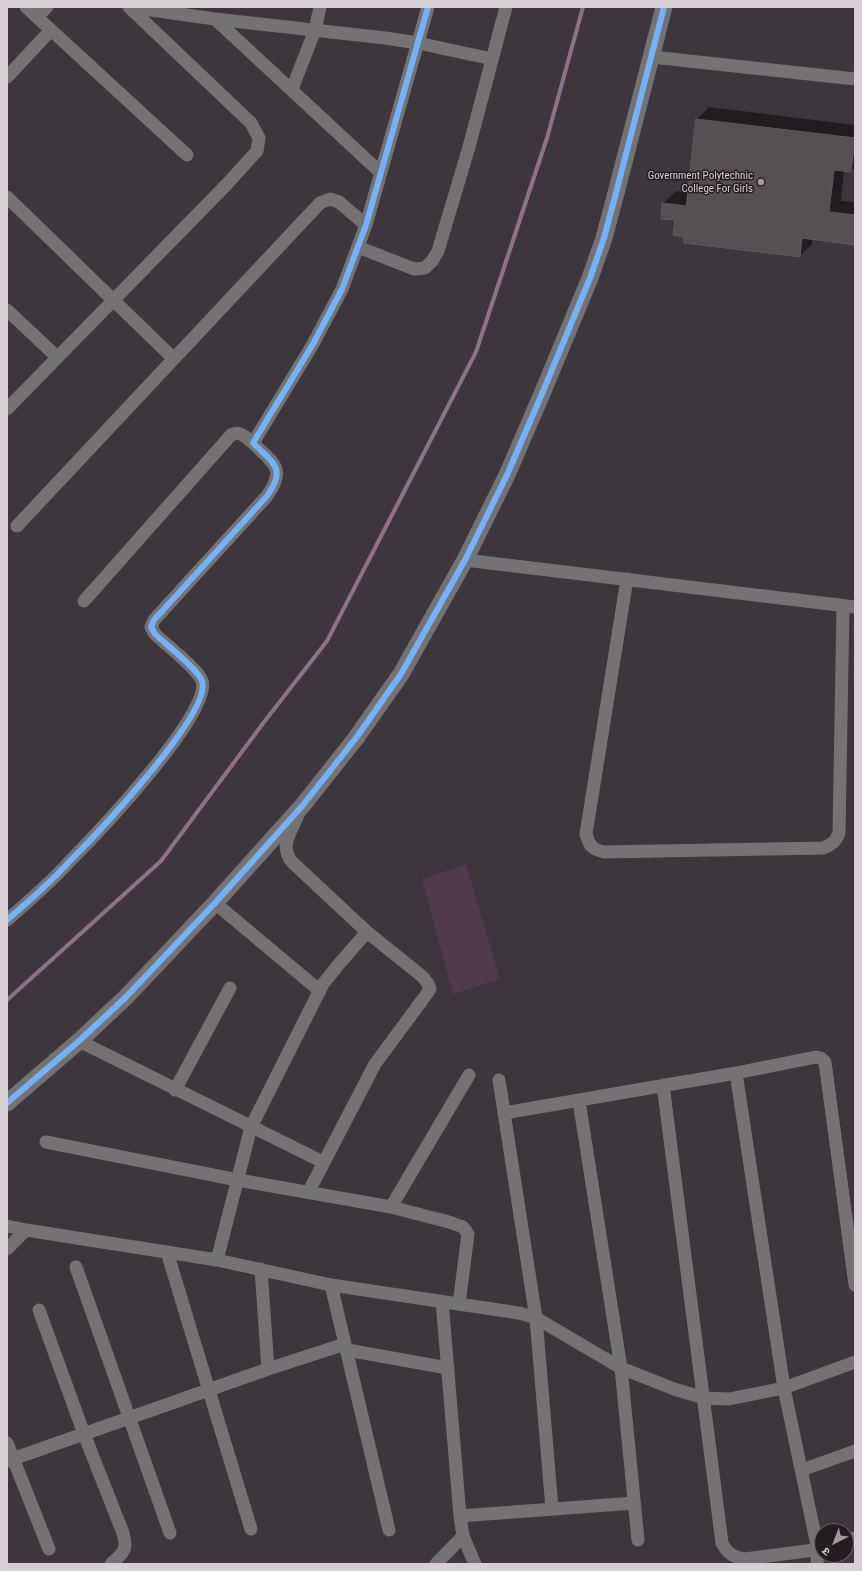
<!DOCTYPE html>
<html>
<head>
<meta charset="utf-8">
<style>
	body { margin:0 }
	#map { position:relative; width:862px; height:1571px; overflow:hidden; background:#3d363c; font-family:"Roboto Condensed","Noto Sans Devanagari",sans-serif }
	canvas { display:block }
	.frame { position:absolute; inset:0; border:8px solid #d7cfd5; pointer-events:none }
	.north { position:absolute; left:814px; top:1523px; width:40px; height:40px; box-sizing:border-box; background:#231d21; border:1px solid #6b6469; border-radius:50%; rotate:222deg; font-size:11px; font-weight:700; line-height:16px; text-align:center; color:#d7cfd5 }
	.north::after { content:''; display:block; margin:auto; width:14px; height:18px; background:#a1999f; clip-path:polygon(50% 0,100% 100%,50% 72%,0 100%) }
</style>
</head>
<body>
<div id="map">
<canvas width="862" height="1571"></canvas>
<div class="frame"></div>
<div class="north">उ</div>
</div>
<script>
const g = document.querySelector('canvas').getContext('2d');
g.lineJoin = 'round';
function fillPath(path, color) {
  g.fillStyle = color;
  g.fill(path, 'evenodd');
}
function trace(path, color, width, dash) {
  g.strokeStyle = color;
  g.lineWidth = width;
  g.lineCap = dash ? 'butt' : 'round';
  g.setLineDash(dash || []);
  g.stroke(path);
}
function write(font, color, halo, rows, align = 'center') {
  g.font = font + ' "Roboto Condensed",sans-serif';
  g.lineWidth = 3;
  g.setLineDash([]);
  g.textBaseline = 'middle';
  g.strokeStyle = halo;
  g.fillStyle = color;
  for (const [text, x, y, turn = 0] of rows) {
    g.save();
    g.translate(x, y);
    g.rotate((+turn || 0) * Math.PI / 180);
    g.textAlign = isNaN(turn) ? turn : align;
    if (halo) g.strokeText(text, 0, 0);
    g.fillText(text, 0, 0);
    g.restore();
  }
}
fillPath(new Path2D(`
	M466,864L500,979L453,994L422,879Z`), '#52394c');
fillPath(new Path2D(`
	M709,107L855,125V167L851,171L844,170L841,201L855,202V244L812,239V244L800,256L685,236L676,219L663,203L676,191L689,193L697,119Z`), '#0007');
trace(new Path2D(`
	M7,1000L161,861L261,726L327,641L476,352L547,138L583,7`), '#8f7188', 4);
const building = new Path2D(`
	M696,119L855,138L851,172L834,170L829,212L855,215V245L802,238L800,257L684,243V237L673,235L675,220L661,219L662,203L686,206Z`);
fillPath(building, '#565055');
trace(building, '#5f595e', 1);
trace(new Path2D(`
	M26,7L187,155
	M130,7L215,19L381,173
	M37,17L47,7
	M215,19L385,38L418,43L492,59
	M652,57L855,79
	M7,77L51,30
	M292,89L315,30L320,7
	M7,197L174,359
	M358,247L414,269L425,268L432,261L438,251L469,147L506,7
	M7,310L57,357
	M7,409L227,184L257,151L259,138L251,123L129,7
	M17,526L320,203L330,199L339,202L366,225
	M465,560L855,607
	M627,579L586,834C590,847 592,849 604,852L823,848C832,845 836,841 839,833L843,607
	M84,601L231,435C240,430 245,437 253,443
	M298,815C291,832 279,845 292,862L367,932L423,977L428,984L430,989L426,995L375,1064L309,1191
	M215,903L320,991
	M7,920C28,902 50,883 69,862C94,837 213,712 202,681C198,669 165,644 155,634L151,627L154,620L267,496C287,468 273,463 253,443L313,344L342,289L366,225L428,7
	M79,1041L323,1162
	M736,1073L784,1388L818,1550L817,1564
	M499,1080L536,1318L552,1509
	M663,1085L722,1543C728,1554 733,1557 745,1559L822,1549
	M175,1090L230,988
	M579,1101L621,1368L638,1540
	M504,1113L736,1073L816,1057L821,1058L825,1062L855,1285
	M46,1142L238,1180L391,1207L449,1222L463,1227L468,1234L459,1304
	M391,1207L469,1075
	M7,1226L26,1230L217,1260L331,1285L519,1313L536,1318L621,1368L674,1389L704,1398L729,1399L784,1388L855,1362
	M7,1249L26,1230
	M167,1252L251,1529
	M217,1260L251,1127L323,984L339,964L367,932
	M76,1267L170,1533
	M261,1269L268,1369
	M331,1285L389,1530
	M442,1301L460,1516L463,1536L475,1564
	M39,1310L84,1434L123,1533C128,1550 124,1552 111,1564
	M347,1350L448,1368
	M7,1443L49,1549
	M7,1461L268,1369L345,1344
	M802,1470L855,1451
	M460,1516L634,1503
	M846,1541L855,1538
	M436,1564L463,1536`), '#757274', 13);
trace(new Path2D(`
	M7,1103L79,1041L126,997L215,903L303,805L356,738L401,674L465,560L507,475L544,389L590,278L604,238L616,193L664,7`), '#757274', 17);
trace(new Path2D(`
	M7,920C28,902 50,883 69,862C94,837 213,712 202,681C198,669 165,644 155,634L151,627L154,620L267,496C287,468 273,463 253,443L313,344L342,289L366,225L428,7
	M7,1103L79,1041L126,997L215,903L303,805L356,738L401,674L465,560L507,475L544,389L590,278L604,238L616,193L664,7`), '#73b2f8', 6);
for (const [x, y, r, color] of [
	[761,182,4,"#a1999f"]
]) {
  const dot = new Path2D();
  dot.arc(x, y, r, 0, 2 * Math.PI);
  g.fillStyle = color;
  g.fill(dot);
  trace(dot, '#231d21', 1.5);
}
write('11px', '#d7cfd5', '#231d21', [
	["Government Polytechnic",753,176],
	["College For Girls",753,189]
], 'right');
</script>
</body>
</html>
